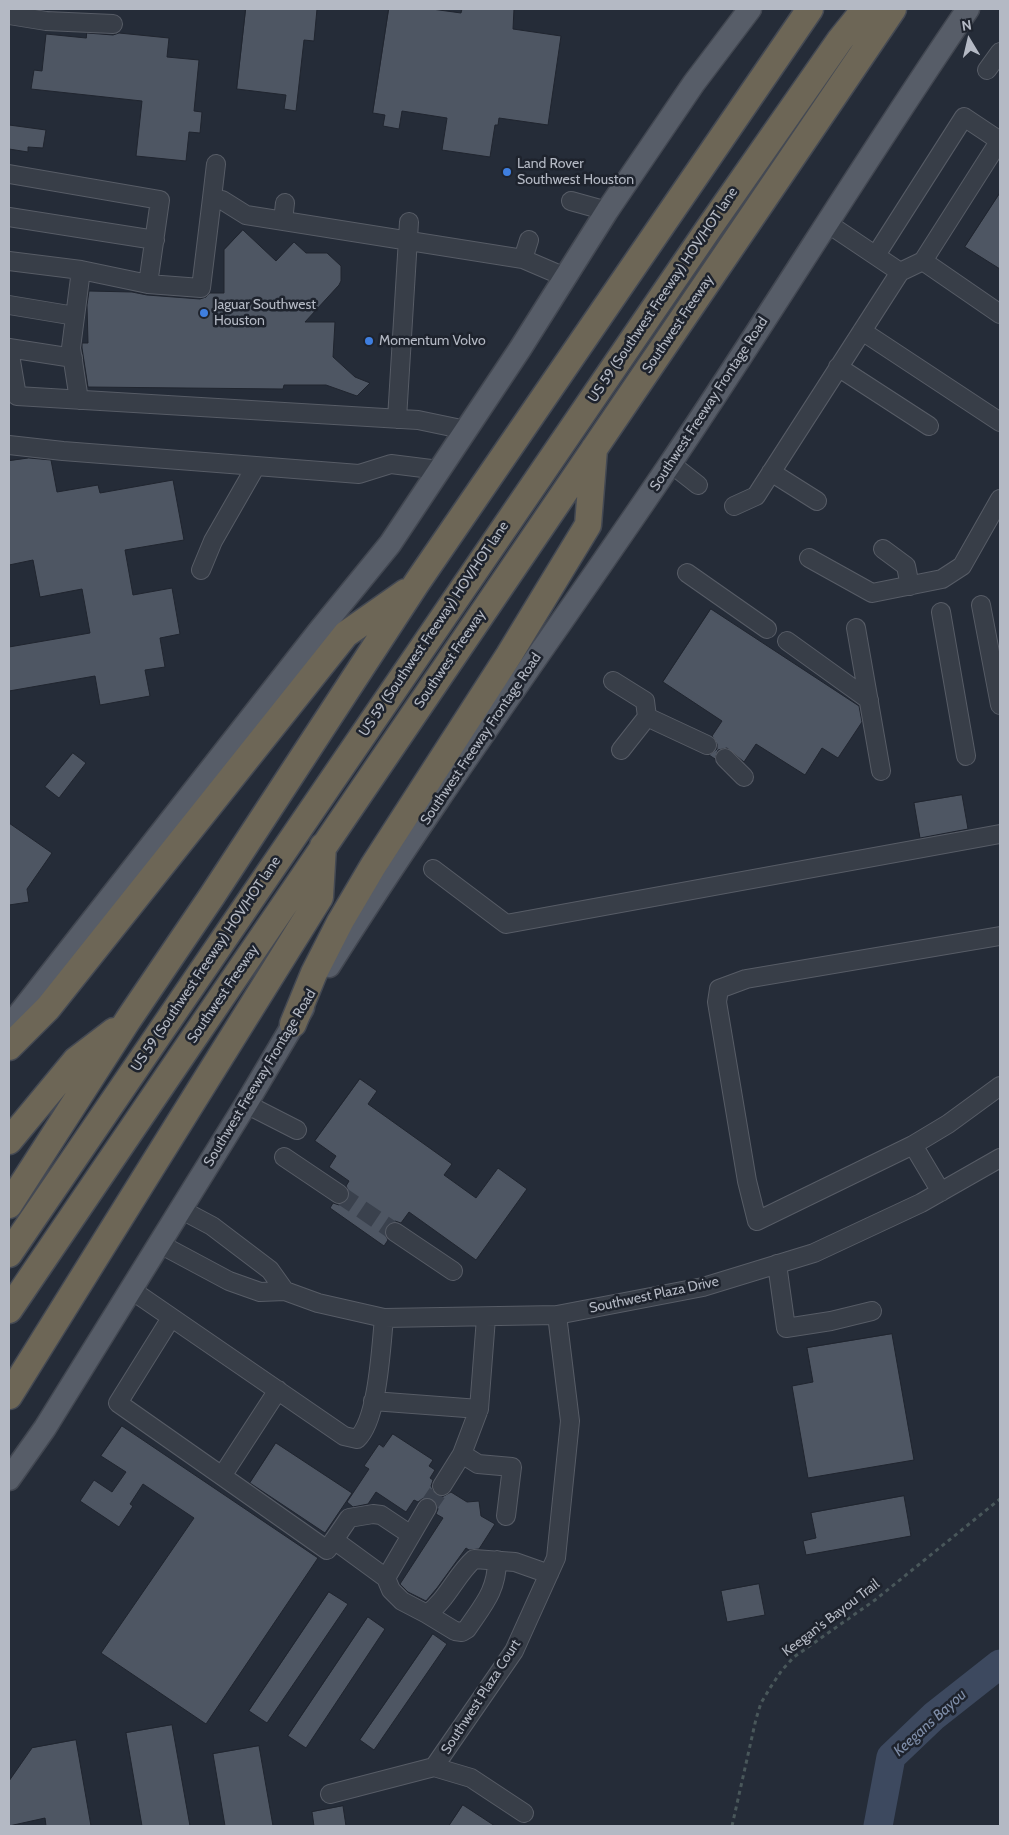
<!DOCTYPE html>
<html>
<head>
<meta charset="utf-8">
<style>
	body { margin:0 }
	#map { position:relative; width:1009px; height:1835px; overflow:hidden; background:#252c38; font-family:Cabin,sans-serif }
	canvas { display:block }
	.frame { position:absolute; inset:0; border:10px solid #b4b9c4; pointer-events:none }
	.north { position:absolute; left:944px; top:15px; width:50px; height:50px; -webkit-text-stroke:4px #1e232d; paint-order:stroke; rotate:351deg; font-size:14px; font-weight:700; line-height:20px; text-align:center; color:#b4b9c4 }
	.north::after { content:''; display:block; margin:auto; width:18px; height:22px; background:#b4b9c4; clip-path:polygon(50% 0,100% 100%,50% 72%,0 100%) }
</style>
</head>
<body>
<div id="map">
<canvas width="1009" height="1835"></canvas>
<div class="frame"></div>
<div class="north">N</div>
</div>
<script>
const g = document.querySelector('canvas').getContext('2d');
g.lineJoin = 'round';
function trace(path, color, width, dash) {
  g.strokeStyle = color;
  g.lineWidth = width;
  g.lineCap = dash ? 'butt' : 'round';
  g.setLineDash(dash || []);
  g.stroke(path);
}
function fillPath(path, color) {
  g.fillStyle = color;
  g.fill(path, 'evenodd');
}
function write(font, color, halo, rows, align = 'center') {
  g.font = font + ' Cabin,sans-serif';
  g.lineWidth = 5;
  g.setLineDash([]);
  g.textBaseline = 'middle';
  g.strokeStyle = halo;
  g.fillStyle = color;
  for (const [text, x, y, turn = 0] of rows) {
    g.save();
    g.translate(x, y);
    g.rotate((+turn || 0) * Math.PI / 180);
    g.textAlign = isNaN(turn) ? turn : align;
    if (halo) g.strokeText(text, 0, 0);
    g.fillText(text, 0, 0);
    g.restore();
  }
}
trace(new Path2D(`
	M878,1826L891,1757L934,1716L1000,1664`), '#3d495f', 29);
const building = new Path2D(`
	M246,9H317L314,41L304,40L296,111L284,109L286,95L237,89Z
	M389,9H432L461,13L462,9H514L513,29L561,36L548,125L499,118L498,125H495L490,157L442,150L447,118L402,111L399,129L383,126L385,115L373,113Z
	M87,33L113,35L119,33L169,38L167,57L199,60L194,111L202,112L200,133L189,132L186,161L136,156L142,101L31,89L34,70L42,71L46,34L86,38Z
	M9,125L46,130L43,148L28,147V152L9,149Z
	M1000,193V269L965,247Z
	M243,230L276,261L294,242L306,253H327L341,266V281L339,285L305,322H335L333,357L355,377L370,383L357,396L326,385H284L283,389L88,387L82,348V343H88L87,305L89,291L132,292L147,295L200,299L206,297L210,293H224V250Z
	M29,458L51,460L57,492L98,485L100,493L173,480L184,540L125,550L133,595L172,588L180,634L160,638L165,667L145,670L150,696L100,705L95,676L9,691V647L90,633L82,589L40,597L33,560L9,565V461Z
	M711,609L859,706L862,722L838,758L822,748L805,775L756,744L744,762L727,748L718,750L715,759L709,755L717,749V744L712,736L722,721L663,682Z
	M73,753L86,763L59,798L45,787Z
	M962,795L968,829L920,838L914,803Z
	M9,823L52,853L27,889L29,902L9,905Z
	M360,1079L377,1091L368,1104L452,1164L444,1175L476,1198L498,1168L527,1189L476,1260L409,1212L401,1223L395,1221L387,1226L384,1232L388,1240L384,1246L330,1208L333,1203L339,1205L347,1200L350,1194L346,1186L349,1181L329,1167L336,1156L315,1141Z
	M892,1334L914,1460L808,1478L792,1386L813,1382L807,1348Z
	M122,1426L318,1558L206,1724L101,1653L194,1518L143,1484L130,1504L133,1506L119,1527L80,1501L94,1480L112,1492L126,1472L101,1456Z
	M393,1434L433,1460L429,1466L435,1470L430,1478L433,1480L431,1486L436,1495L442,1497L451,1492L467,1502L479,1501L481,1516L495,1524L479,1549L469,1550L466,1548L437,1588L426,1601L408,1592L400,1584L443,1518L436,1514L438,1509L436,1502L428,1497L422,1499L418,1502L414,1500L406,1512L376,1492L368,1504L353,1507L347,1502L369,1469L364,1466L379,1444L383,1447Z
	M276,1443L352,1493L325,1533L250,1483Z
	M904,1496L911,1536L806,1555L803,1541L816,1538L811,1513Z
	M759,1584L765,1615L727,1622L721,1591Z
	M329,1592L348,1604L267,1723L249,1711Z
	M368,1617L385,1629L306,1748L288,1736Z
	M433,1634L447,1644L374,1750L360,1740Z
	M172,1725L190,1826H142L126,1733Z
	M76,1740L91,1826H46L45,1818L9,1826V1781L32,1748Z
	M259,1746L273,1826H225L213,1754Z
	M463,1805L495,1826H449Z
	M343,1806L346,1826H314L312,1812Z`);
fillPath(building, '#4e5663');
trace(building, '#20252f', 1);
trace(new Path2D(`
	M339,1194L395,1232
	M427,1508L442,1486`), '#3a414d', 18, [18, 9]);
const minor = new Path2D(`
	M9,15L46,21L113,24
	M987,70L1000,52
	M216,164L212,198L222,200L246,215L523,259L565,277
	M9,174L160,200L148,284L201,288L212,198
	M571,201L607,211
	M9,217L155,240
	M283,221L285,203
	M827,223L900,272L923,261L1000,140
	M876,255L964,117L1000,141
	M523,259L529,240
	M9,261L81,270
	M923,261L1000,314
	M9,305L75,316
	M862,331L1000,422
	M9,348L73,358
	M9,349L17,396L418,420L466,430
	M838,367L929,426
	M79,400L71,348L81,270L148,284
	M397,419L409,222
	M9,445L63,451L359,474L391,464L439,470
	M670,463L698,485
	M771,472L817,501
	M734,506L756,496L900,272
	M883,549L906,566L910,586
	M809,558L872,593L942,579L962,566L1000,499
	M201,570L213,541L256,466
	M687,573L767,629
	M981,605L1000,705
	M941,612L966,756
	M856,628L881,771
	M787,641L869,700
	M613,681L645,701L647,717L707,745
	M621,750L647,717
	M725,758L744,777
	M433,869L506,924L1000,834
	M246,1104L297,1130
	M913,1145L757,1221L747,1181L717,1002L719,989L746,979L1000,936
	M284,1157L339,1194
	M941,1192L913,1145L948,1124L1000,1086
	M180,1209L212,1226L270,1270L285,1291
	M395,1232L453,1271
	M158,1243L229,1281L260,1292L285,1291L318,1303L384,1318L557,1315L703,1287L814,1253L921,1203L1000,1158
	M777,1264L786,1328L831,1321L872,1311
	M130,1289L344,1436L357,1439C378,1420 381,1347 384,1318
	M171,1318L118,1403L222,1476L278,1390
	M373,1401L479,1409L486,1318
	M462,1454L479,1409
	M222,1476L327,1550L334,1540L386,1578L391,1590L402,1601L427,1614C447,1600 456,1575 474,1559L515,1562L549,1574
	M442,1486L462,1454L478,1464L512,1467L506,1516
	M334,1540L349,1518L373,1514L381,1515L411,1535
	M386,1578L427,1508
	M427,1614L455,1631L462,1632L467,1629C483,1605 497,1591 497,1560
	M434,1767L471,1778L524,1813
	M330,1794L434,1767L514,1651L556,1558L570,1421L557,1315`);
const major = new Path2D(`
	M329,966C437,795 557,631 670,464C772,313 866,158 968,9
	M9,1041L19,1014L319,631L390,544L520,349L607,211L694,83L750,9
	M9,1479L45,1428L246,1104L303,1008`);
const highway = new Path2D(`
	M293,1024L314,973L340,922L373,866L509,655L588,525L594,449
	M9,1047L48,1008L346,634L406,592
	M9,1141L76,1060L114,1031
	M9,1205L128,1020L212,896L416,584L810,9
	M9,1254L709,228L840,40L865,9
	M9,1310L893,9
	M9,1396L320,897L323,846`);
trace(minor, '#575c66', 20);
trace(major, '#424751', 25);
trace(highway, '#444953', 29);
trace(new Path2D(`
	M732,1826L756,1719L761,1703L770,1688L782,1670L794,1657L875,1600L1000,1499`), '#49575a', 3, [4, 4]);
trace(minor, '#383e48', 18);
trace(major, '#575d68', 22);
trace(highway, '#6d6656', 26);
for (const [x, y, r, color] of [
	[507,172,5,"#3f7fe0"],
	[204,313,5,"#3f7fe0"],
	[369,341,5,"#3f7fe0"]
]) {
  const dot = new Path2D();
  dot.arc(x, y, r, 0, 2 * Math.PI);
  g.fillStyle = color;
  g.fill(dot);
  trace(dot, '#1e232d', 2);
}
write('14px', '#b4b9c4', '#1e232d', [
	["Land Rover",517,164],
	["Southwest Houston",517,180],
	["Jaguar Southwest",214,305],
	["Houston",214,321],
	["Momentum Volvo",379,341]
], 'left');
write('14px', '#b4b9c4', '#1e232d', [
	["US 59 (Southwest Freeway) HOV/HOT lane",663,295,-56],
	["Southwest Freeway",678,324,-56],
	["Southwest Freeway Frontage Road",709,404,-57],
	["US 59 (Southwest Freeway) HOV/HOT lane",434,629,-56],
	["Southwest Freeway",450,659,-56],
	["Southwest Freeway Frontage Road",481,739,-56],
	["US 59 (Southwest Freeway) HOV/HOT lane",206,964,-56],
	["Southwest Freeway",223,994,-56],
	["Southwest Freeway Frontage Road",260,1078,-59],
	["Southwest Plaza Drive",654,1295,-12],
	["Keegan's Bayou Trail",831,1618,-37],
	["Southwest Plaza Court",481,1697,-57]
]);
write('italic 15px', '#7f8ea9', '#1e232d', [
	["Keegans Bayou",930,1723,-42]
]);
</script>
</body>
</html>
